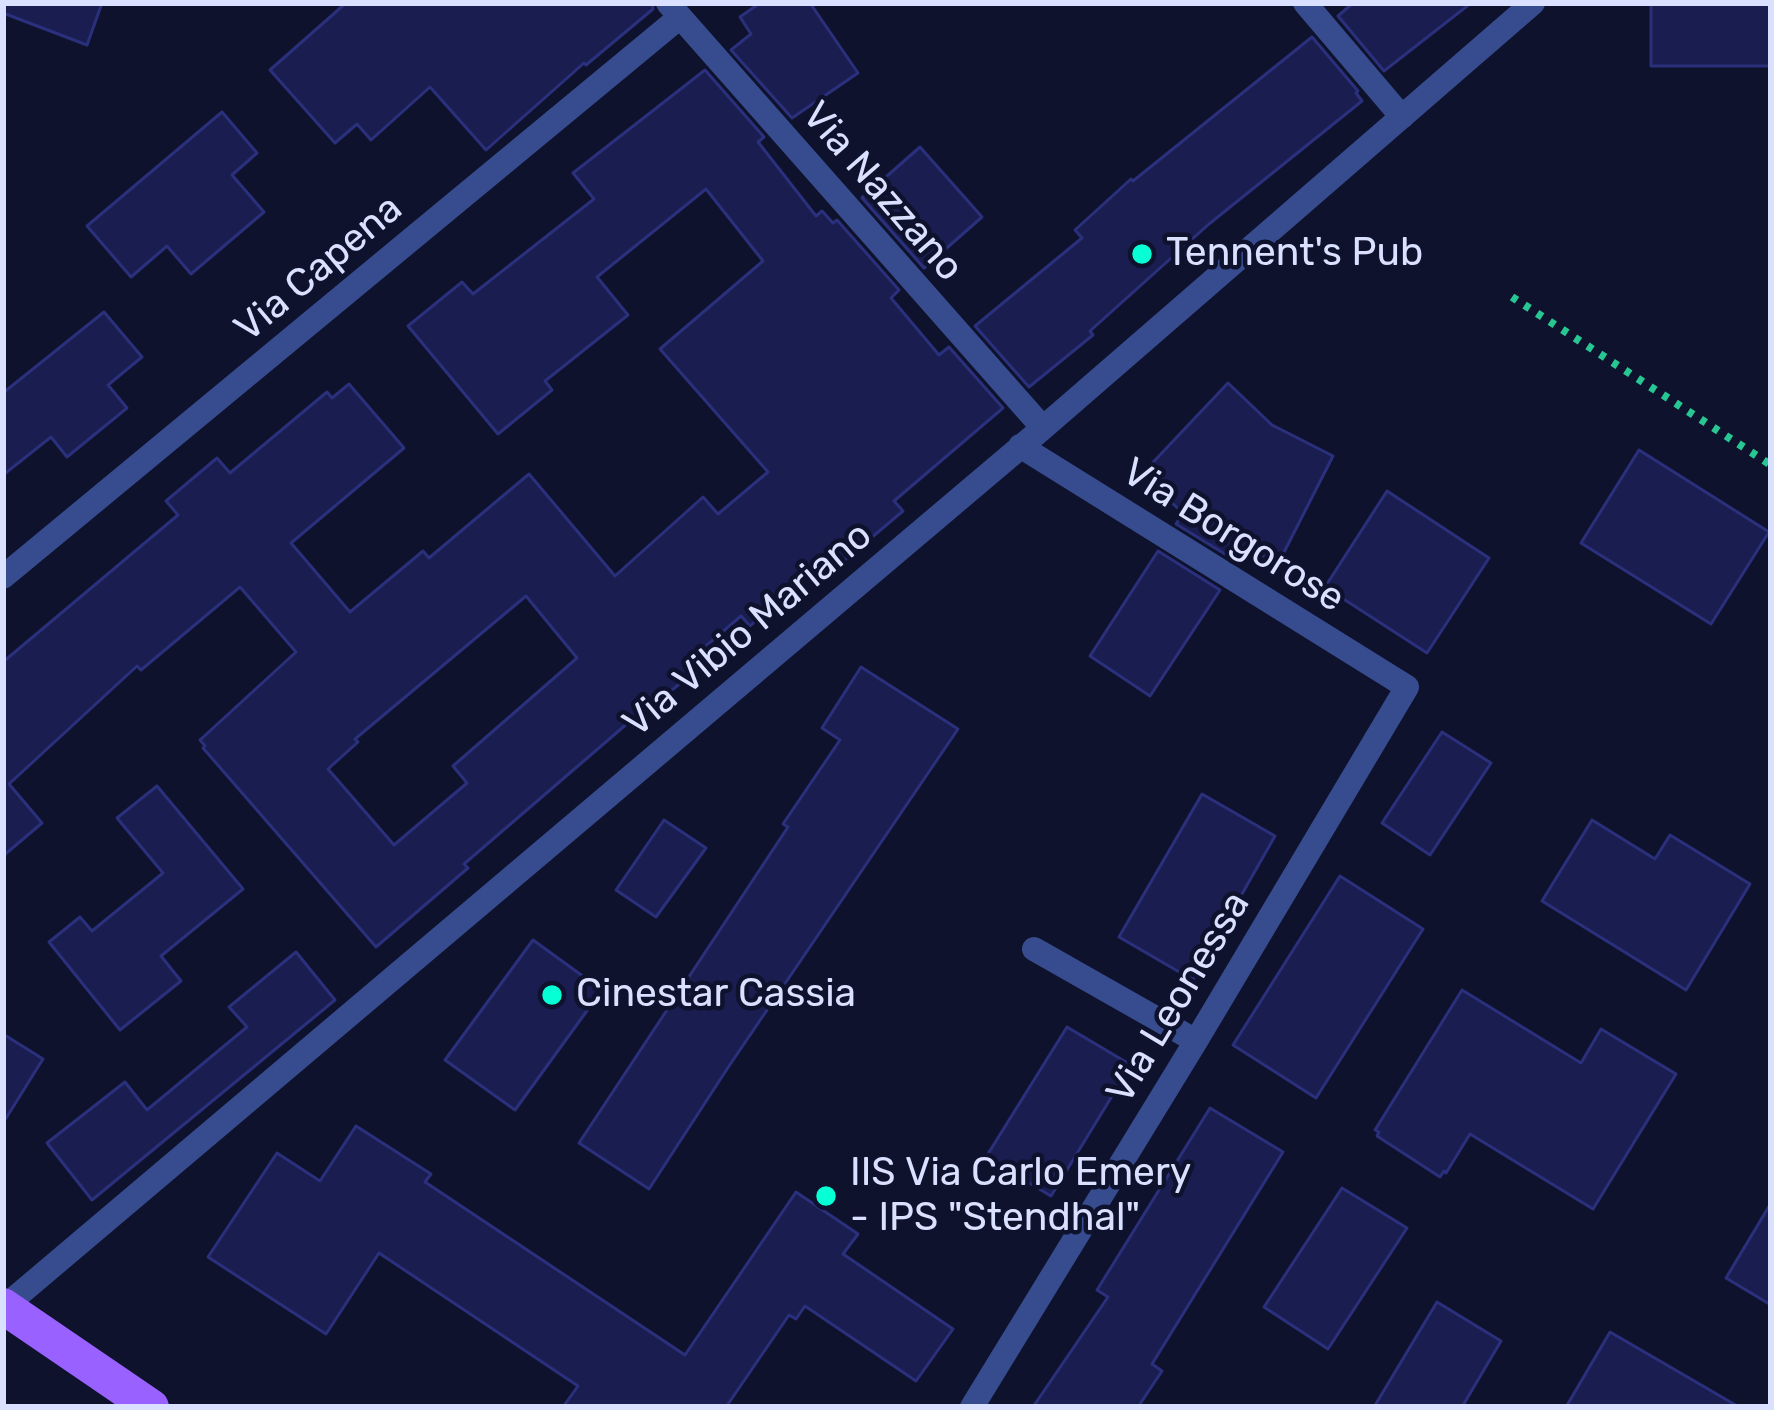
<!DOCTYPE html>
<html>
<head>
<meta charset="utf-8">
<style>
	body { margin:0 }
	#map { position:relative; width:1774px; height:1410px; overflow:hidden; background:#0f122c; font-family:Rubik,sans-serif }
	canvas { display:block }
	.frame { position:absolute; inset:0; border:6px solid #dae0ff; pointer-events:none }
</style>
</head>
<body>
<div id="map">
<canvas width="1774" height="1410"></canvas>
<div class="frame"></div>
</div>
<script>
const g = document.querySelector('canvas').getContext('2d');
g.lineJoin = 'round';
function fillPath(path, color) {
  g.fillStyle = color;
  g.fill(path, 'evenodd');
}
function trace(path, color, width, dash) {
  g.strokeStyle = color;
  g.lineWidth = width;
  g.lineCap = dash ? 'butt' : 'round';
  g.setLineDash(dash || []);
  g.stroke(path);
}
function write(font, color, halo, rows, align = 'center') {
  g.font = font + ' Rubik,sans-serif';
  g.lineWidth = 9;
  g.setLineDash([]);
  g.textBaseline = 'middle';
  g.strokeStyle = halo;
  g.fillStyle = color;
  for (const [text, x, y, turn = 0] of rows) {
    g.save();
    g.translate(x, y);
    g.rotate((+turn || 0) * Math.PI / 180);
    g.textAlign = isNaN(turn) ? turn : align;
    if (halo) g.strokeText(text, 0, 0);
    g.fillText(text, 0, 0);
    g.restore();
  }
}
const building = new Path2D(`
	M3,3H102L87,45L3,13Z
	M346,3H652L653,9L586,65L584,63L486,150L430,87L371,140L357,124L335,143L270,70Z
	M760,3H810L858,73L792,118L731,50L751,34L740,17Z
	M1353,3H1471L1384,71L1338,16Z
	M1651,3H1771V66H1651Z
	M1312,37L1358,91L1356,93L1362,101L1209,224L1090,331L1093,335L1029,387L975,326L1082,238L1075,230L1131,179L1133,181Z
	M705,70L764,137L758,142L816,216L822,211L833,223L837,220L899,290L891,298L939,355L949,347L1003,408L894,501L903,511L839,565L830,554L750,626L741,616L685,664L693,673L630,724L629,722L464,864L468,868L376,947L203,748L205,746L200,740L296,652L240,587L141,670L137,666L9,784L42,823L3,856V662L178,515L166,501L217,458L230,473L327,392L332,398L349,384L404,448L291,543L350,612L423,551L429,558L529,474L615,576L703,497L718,514L768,472L660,349L763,261L706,189L597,277L628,315L545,381L552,390L498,434L408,326L462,282L473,294L594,199L573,173ZM526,596L577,658L453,766L467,783L394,845L328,769L358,742L355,739Z
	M222,112L257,153L232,175L264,212L191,274L167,246L131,277L87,226Z
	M920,147L982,217L924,268L862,198Z
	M104,312L142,357L108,385L127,408L67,457L51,437L3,475V393Z
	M1228,383L1272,425L1333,456L1278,564L1248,548L1238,562L1176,524L1183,513L1141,475Z
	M1639,450L1769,532L1711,624L1581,543Z
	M1387,491L1489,558L1427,653L1325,587Z
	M1158,551L1220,590L1150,696L1090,656Z
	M861,667L958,729L729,1066L649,1189L579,1143L788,827L783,824L840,740L822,728Z
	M1442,732L1491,763L1430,855L1382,823Z
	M157,786L243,889L161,956L181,981L120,1030L49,942L80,917L92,931L163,873L117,818Z
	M1202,794L1275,836L1193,980L1119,937Z
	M664,820L706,848L656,917L616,890Z
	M1592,820L1655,859L1670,835L1750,884L1686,990L1542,901Z
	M1340,876L1423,929L1316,1098L1233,1045Z
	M533,940L602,990L515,1110L445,1060Z
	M296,952L335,1000L92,1200L47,1143L125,1082L147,1110L247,1027L229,1007Z
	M1462,990L1581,1063L1601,1029L1676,1074L1593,1209L1470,1134L1446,1173L1444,1171L1440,1177L1377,1136L1379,1132L1375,1130Z
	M1067,1027L1131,1065L1051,1196L986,1157Z
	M3,1034L43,1059L3,1123Z
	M1210,1108L1283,1152L1152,1364L1162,1371L1138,1407H1033L1108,1297L1097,1290Z
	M356,1126L431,1174L425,1182L685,1355L796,1192L858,1234L843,1254L953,1329L916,1381L805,1306L796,1319L789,1315L726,1407H563L578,1386L379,1253L326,1334L208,1257L277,1153L320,1181Z
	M1342,1188L1407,1228L1328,1349L1264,1307Z
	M1771,1203V1305L1726,1278Z
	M1437,1302L1501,1341L1462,1407H1374Z
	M1610,1332L1739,1407H1566Z`);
fillPath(building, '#1a1d4f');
trace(building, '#2a307c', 3);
trace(new Path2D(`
	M1512,297L1771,465`), '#27c692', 8, [6, 9]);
trace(new Path2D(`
	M668,3L1043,428
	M1305,3L1402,117
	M3,577L680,17
	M1034,949L1196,1041
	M4,1307L1043,428L1533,3
	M972,1407L1196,1041L1407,687L1020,446`), '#374b8f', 24);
trace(new Path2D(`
	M3,1306L151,1407`), '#9961ff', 36);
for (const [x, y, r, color] of [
	[1142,254,12,"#06ffd5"],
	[552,995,12,"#06ffd5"],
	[826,1196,12,"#06ffd5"]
]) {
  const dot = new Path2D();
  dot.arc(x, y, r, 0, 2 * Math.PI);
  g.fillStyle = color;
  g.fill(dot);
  trace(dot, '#0f122c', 4.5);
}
write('39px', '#dae0ff', '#0f122c', [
	["Via Nazzano",882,192,49],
	["Via Capena",319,269,-40],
	["Via Borgorose",1233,536,32],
	["Via Vibio Mariano",748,630,-40],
	["Via Leonessa",1179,998,-59]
]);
write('39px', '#dae0ff', '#0f122c', [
	["Tennent's Pub",1166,254],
	["Cinestar Cassia",576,995],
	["IIS Via Carlo Emery",850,1174],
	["- IPS \"Stendhal\"",850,1219]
], 'left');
</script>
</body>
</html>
